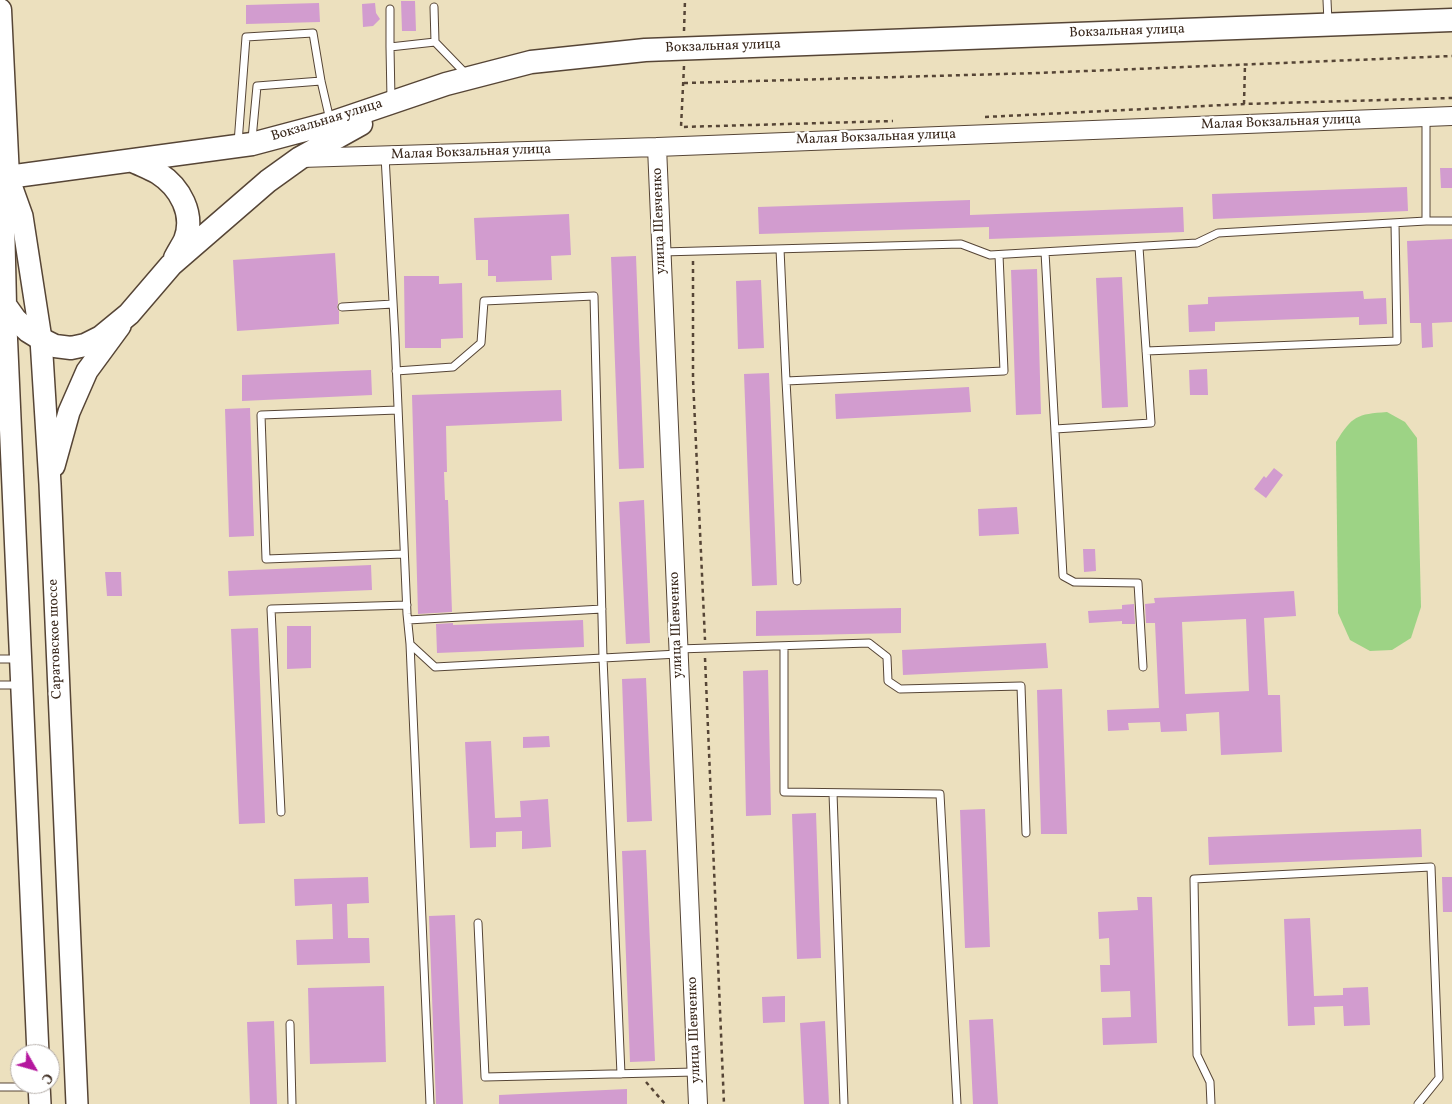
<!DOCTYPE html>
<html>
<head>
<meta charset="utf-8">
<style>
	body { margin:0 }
	#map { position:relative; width:1452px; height:1104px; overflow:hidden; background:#ece0be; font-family:Vollkorn,serif }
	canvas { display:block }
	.north { position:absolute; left:10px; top:1044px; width:50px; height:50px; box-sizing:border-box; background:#fff; border:1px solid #b1aaa5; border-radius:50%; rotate:128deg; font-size:14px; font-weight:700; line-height:20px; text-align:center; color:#3b2a1e }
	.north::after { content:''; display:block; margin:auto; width:18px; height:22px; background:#b5179e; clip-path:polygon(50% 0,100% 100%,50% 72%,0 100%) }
</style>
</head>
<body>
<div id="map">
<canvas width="1452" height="1104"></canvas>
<div class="north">С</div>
</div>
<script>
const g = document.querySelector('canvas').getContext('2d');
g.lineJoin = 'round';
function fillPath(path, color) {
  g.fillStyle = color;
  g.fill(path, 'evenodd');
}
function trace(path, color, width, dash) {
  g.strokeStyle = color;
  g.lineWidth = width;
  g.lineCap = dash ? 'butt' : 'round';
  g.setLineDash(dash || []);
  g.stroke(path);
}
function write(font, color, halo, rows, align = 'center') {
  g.font = font + ' Vollkorn,serif';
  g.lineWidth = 4.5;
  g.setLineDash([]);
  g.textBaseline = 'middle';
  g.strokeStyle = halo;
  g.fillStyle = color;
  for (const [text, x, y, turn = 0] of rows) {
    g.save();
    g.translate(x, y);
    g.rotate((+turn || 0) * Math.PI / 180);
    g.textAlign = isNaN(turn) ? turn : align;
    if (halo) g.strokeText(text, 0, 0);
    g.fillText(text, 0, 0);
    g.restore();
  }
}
fillPath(new Path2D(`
	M1387,412L1405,422L1417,438L1421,607L1411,638L1392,650L1370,651L1350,640L1338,613L1336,442C1352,416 1357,414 1387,412Z`), '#9dd385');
fillPath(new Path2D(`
	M401,1H415L416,31H402Z
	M319,3L320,22L246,24V5Z
	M375,3L376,13L380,19L373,26L363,27L362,4Z
	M1440,168H1452V188H1441Z
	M1407,187L1408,211L1213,219L1212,194Z
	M970,200V215L1183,207L1184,232L989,239V227L759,234L758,207Z
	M569,214L571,255L551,256L552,280L496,282V276H488V260H476L474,218Z
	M1452,239V322L1432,323L1433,347L1422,348L1421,323H1410L1407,241Z
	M335,253L338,303L337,308L339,311V324L237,331L233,260Z
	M636,256L644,468L619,469L611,257Z
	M1037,269L1041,414L1016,415L1011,270Z
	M404,276H439V284L462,283L463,338L441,339V348H405Z
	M1122,277L1128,407L1102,408L1096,278Z
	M761,280L764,348L738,349L736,281Z
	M1363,291L1364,299L1386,298L1387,324L1359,325V317L1215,322V331L1189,332L1188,305L1208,304V297Z
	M1207,369L1208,395H1190L1189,370Z
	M371,370L372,395L242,401V375Z
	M769,373L777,585L752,586L744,374Z
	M969,387L971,412L836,419L835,394Z
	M561,390L562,421L446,426L447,472H444L445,500H448L452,612L418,614L412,395Z
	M250,408L254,536L229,537L225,409Z
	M1274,468L1283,475L1266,498L1254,489L1264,476L1266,478Z
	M644,500L650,643L626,644L619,502Z
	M1017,507L1019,534L979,536L978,509Z
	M1083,549H1095L1096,571L1084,572Z
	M371,565L372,590L229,596L228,571Z
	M105,572H121L122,596H107Z
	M1294,591L1296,616L1264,618L1268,695H1280L1282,752L1221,755L1219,712L1186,714L1187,731L1161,732L1160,722L1128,723L1129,730L1108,731L1107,710L1159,708L1155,623H1146L1145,604L1155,603L1154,598ZM1246,619L1249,691L1185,694L1182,622Z
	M1134,604L1135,624H1122V621L1089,623L1088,611L1122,609V605Z
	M901,608V633L756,636V611Z
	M583,620L584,647L437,653L436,624L453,623V625Z
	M287,626H311V668L287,669Z
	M258,628L265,823L239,824L231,629Z
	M1046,643L1048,668L903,675L902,650Z
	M768,670L771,815L746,816L743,671Z
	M646,678L652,821L627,822L622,679Z
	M1062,689L1067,834H1041L1037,690Z
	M549,736L550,747L523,748V737Z
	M491,741L495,818L521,817L520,801L548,799L551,847L522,849V831L496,832V847L470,848L465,742Z
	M985,809L990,947L965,948L960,810Z
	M816,813L821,958L797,959L792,814Z
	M1421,829L1422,857L1209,865L1208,837Z
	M646,850L655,1061L630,1062L622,851Z
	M368,877L369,903L347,904L348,938H369L370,963L297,965L296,940L333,939L332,904L295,906L294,879Z
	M1442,877H1452V912H1443Z
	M1137,897H1152L1157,1043L1103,1045L1102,1018L1131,1017L1130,991L1101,992L1100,965H1110L1109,938L1099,939L1098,912L1138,910Z
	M455,915L463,1104H436L429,916Z
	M1310,918L1314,996L1343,995V988L1368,987L1370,1025L1344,1026L1343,1006L1314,1007L1315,1025L1288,1026L1284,919Z
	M384,986L386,1062L310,1064L308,988Z
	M785,996V1022L763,1023L762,997Z
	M993,1019L998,1104H973L969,1020Z
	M274,1021L277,1104H250L247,1022Z
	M825,1021L829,1104H804L800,1023Z
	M627,1089V1104H499V1095Z`), '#d29ccf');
const service = new Path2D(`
	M1327,0L1328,22
	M434,7L435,42L467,75
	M390,47V9
	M391,99L390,47L435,42
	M252,139L257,86L321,81
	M238,143L246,37L313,33L321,81L330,120
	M385,156L395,338L407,614L410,644L435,667L603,658L594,296L484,301L481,343L453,367L396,371
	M1426,221H1452
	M780,249L786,381L1004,371L999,255
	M662,252L961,244L990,255L1197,243L1218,233L1426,221V117
	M1045,252L1063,576L1074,582L1138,583L1143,667
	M342,307L393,304
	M1146,351L1397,341L1395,223
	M786,381L797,581
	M398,410L261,415L266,559L404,554
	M1055,429L1151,423L1139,247
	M408,620L602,609
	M410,644L430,1104
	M784,646V792L940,794L957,1104
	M678,649L869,643L887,657L888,681L900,689L1021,686L1026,833
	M0,659H18
	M0,685H19
	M833,793L844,1104
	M281,812L271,609L407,605
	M478,923L485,1077L695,1072
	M290,1024L292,1104
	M621,1074L603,658L678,654
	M0,1087H36
	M1211,1104L1210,1082L1197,1055L1194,879L1431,867L1439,1078L1418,1104`);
const tertiary = new Path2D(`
	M657,147L698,1104
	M301,158L657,147L1452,116`);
const primary = new Path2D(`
	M8,177L22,216L41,339L50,484L77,1104
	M5,305L38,1054
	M54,466L69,412L87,371L120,326
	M39,1084L40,1104`);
const trunk = new Path2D(`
	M0,10L8,177L3,218L5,305L15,319L28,331L41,339L55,346L71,348L85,345L101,337L129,314L171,265L268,181L300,158L361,124
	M133,161C141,165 150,168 158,173C180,187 195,214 185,240C182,246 178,252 175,258
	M8,177L252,144L331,123L446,84L531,62L645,50L1452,20`);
trace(service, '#564536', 9);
trace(tertiary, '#564536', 20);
trace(primary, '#564536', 24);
trace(trunk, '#564536', 25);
trace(new Path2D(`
	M684,31L685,0
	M684,66L681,127L893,121
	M684,83L1038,73L1452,56
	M1244,104L1245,64
	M985,117L1244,104L1452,98
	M693,261V379L705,640
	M705,658L724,1104
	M646,1082L665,1104`), '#564536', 2.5, [4, 4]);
trace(service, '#fff', 7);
trace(tertiary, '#fff', 18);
trace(primary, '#fff', 21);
trace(trunk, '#fff', 22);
write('14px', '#3b2a1e', '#fff', [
	["Вокзальная улица",1127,32,-2],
	["Вокзальная улица",723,47,-2],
	["Вокзальная улица",327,121,-17],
	["Малая Вокзальная улица",1281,123,-2],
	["Малая Вокзальная улица",876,138,-2],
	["Малая Вокзальная улица",471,153,-2],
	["улица Шевченко",660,221,-92],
	["улица Шевченко",677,625,-92],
	["Саратовское шоссе",56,639,-92],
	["улица Шевченко",695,1030,-92]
]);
</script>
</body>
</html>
